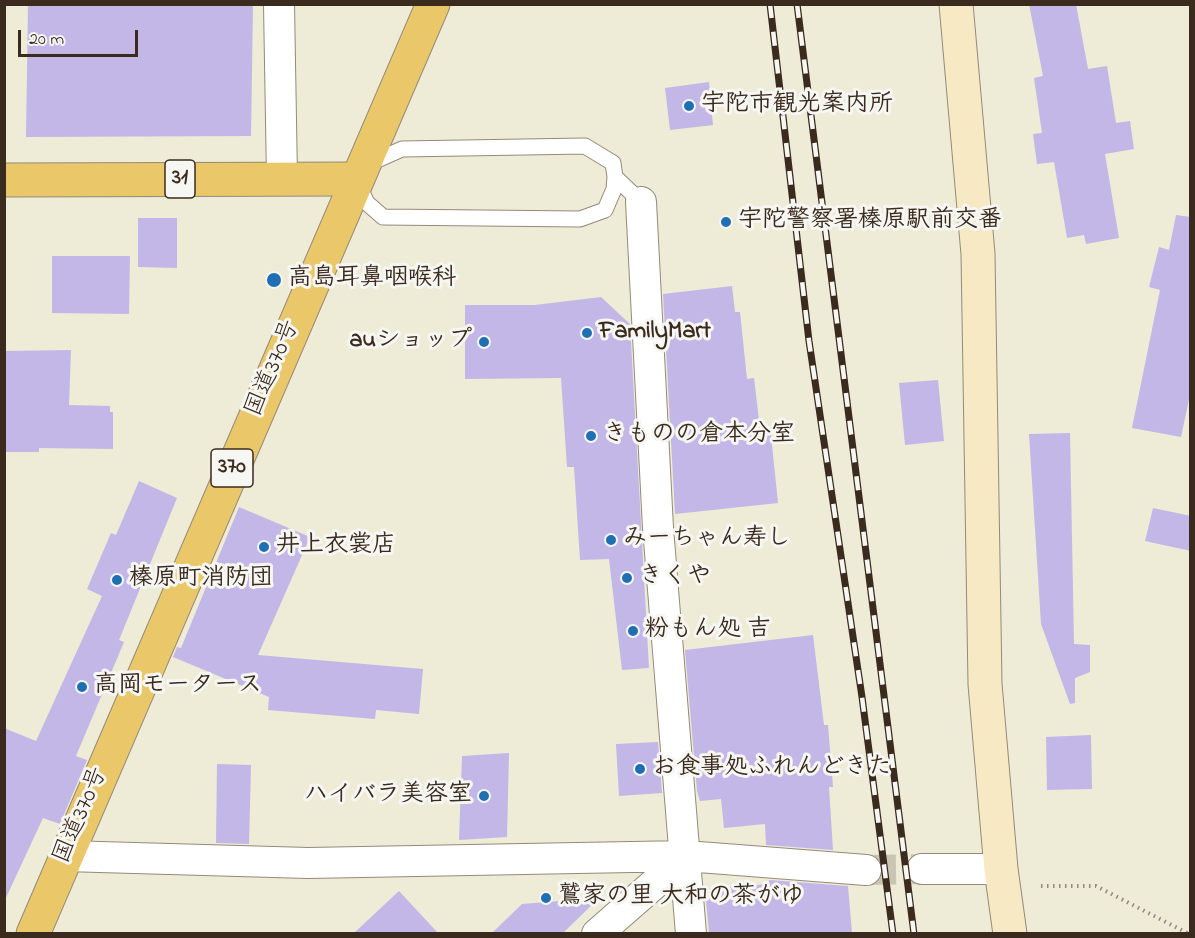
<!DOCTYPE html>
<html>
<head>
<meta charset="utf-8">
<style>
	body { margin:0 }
	#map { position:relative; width:1195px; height:938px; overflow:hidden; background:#eeebd7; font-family:"Indie Flower",sans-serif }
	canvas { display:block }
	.frame { position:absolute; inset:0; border:6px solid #3b2a1e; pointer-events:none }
	.scale { position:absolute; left:18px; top:30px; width:120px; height:27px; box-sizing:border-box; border:3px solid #3b2a1e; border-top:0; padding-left:8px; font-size:18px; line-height:21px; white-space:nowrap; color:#3b2a1e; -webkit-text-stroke:4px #f6f6f2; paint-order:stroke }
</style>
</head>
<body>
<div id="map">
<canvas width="1195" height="938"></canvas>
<div class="frame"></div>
<div class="scale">20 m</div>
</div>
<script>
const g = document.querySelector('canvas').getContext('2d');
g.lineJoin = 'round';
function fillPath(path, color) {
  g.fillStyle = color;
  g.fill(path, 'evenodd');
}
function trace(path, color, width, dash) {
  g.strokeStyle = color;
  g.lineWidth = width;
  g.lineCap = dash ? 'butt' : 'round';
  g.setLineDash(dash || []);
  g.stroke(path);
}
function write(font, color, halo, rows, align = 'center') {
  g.font = font + ' "Indie Flower","Klee One",sans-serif';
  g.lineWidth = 6;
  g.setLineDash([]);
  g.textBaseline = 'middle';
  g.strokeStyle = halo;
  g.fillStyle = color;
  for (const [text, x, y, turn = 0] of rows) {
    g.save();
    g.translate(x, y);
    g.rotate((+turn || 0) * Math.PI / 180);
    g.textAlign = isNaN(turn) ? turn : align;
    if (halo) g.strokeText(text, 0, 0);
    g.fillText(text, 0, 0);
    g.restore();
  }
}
fillPath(new Path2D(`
	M28,4H253L251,136L26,137Z
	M1029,4H1076L1088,69L1107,66L1116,123L1130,121L1134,149L1105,154L1119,238L1086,244L1084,235L1067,238L1054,162L1037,164L1033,134L1042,133L1034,78L1043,76Z
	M709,82L713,125L670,130L665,88Z
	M1176,215L1191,217V390L1181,437L1132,428L1160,290L1149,287L1159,247L1169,250Z
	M138,218H177V268L138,267Z
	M52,256H130L129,314L52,313Z
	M732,286L735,312H740L747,379L754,378L761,437L771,435L778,503L675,514L663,294Z
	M601,297L630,324L649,668L622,670L609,559L580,560L574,467H567L561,378L465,379V305H535Z
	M71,350L69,405L110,406V412H113V449L39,448V452H4V351Z
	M938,380L944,441L905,445L899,383Z
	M1070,433L1074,644L1090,645V672L1075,678V703L1070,704L1041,624L1029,434Z
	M139,481L177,498L119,640L124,642L76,756L87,760L60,824L43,818L4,902V728L36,741L102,596L87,589L111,533L116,535Z
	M239,507L310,537L258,655L423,669L419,714L376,710L375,719L268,710L269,697L173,657L177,647L181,648Z
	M1153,508L1191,516V551L1145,541Z
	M813,635L824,725H828L833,787H829L833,850L766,845L765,824L724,828L721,799L700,801L697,791L685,650Z
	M1091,735L1092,789L1047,790L1046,737Z
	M658,742L662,793L619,796L616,744Z
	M509,753L507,837L459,840L462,756Z
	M217,764L251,765L249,844L216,843Z
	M769,880L848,886L852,933H709L705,889L769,884Z
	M399,891L438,933H354Z
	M599,898L563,933H492L522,904Z`), '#c2b7e7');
trace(new Path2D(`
	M866,870L922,869`), '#cac4b2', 30, [30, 15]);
const lane = new Path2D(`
	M585,146L613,163L615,177L614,189L605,210L580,219L383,217L367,203L356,179L375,161L402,149Z
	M615,177L641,202`);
const street = new Path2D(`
	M279,4L282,179
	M641,202L658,528L691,934
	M65,856L308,863L686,856L866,870
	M922,869H1001
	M597,934L686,856`);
const secondary = new Path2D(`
	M956,4L978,254L985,684L1001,869L1010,934`);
const primary = new Path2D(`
	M4,180L356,179`);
const highway = new Path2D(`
	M33,934L433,4`);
trace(lane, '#948a7a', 17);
trace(street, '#948a7a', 32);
trace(secondary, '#948a7a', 35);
trace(primary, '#948a7a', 35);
trace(highway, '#948a7a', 35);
trace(new Path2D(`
	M1041,886H1096L1189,934`), '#948a7a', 4, [1.5, 4.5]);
trace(lane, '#fff', 15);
trace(street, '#fff', 30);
trace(secondary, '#f7e9c3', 33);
trace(primary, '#eac769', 33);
trace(highway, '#eac769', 33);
const rail = new Path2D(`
	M770,4L809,341L862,697L893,934
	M797,4L914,934`);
trace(rail, '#3b2a1e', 7);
trace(rail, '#f6f6f2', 4.5, [14]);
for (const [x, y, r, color] of [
	[689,106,6,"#1f6fb2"],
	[726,222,6,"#1f6fb2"],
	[274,280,8,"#1f6fb2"],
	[587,333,6,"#1f6fb2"],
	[484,342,6,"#1f6fb2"],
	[591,436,6,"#1f6fb2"],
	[611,540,6,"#1f6fb2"],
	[264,547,6,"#1f6fb2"],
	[627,578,6,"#1f6fb2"],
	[117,580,6,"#1f6fb2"],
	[633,631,6,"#1f6fb2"],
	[82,687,6,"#1f6fb2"],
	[640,769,6,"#1f6fb2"],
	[484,796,6,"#1f6fb2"],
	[546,898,6,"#1f6fb2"]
]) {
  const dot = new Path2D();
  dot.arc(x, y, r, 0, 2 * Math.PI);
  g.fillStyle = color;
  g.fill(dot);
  trace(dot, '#f6f6f2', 2);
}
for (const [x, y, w] of [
	[180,179,30],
	[232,468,42]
]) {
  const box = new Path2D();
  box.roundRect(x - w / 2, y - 19, w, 38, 4.5);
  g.fillStyle = '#f6f6f2';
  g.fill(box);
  trace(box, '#3b2a1e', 1.5);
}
write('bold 22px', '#3b2a1e', null, [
	["31",180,179],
	["370",232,468]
]);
write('bold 24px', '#3b2a1e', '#f6f6f2', [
	["宇陀市観光案内所",701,106],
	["宇陀警察署榛原駅前交番",738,222],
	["高島耳鼻咽喉科",288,280],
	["FamilyMart",599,333],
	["auショップ",472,342,"right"],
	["きものの倉本分室",603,436],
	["みーちゃん寿し",623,540],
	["井上衣裳店",276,547],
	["きくや",639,578],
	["榛原町消防団",129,580],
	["粉もん処 吉",645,631],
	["高岡モータース",94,687],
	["お食事処ふれんどきた",652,769],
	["ハイバラ美容室",472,796,"right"],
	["鷲家の里 大和の茶がゆ",558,898]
], 'left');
write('24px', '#3b2a1e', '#f6f6f2', [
	["国道370号",274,369,-67],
	["国道370号",82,816,-67]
]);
</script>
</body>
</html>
